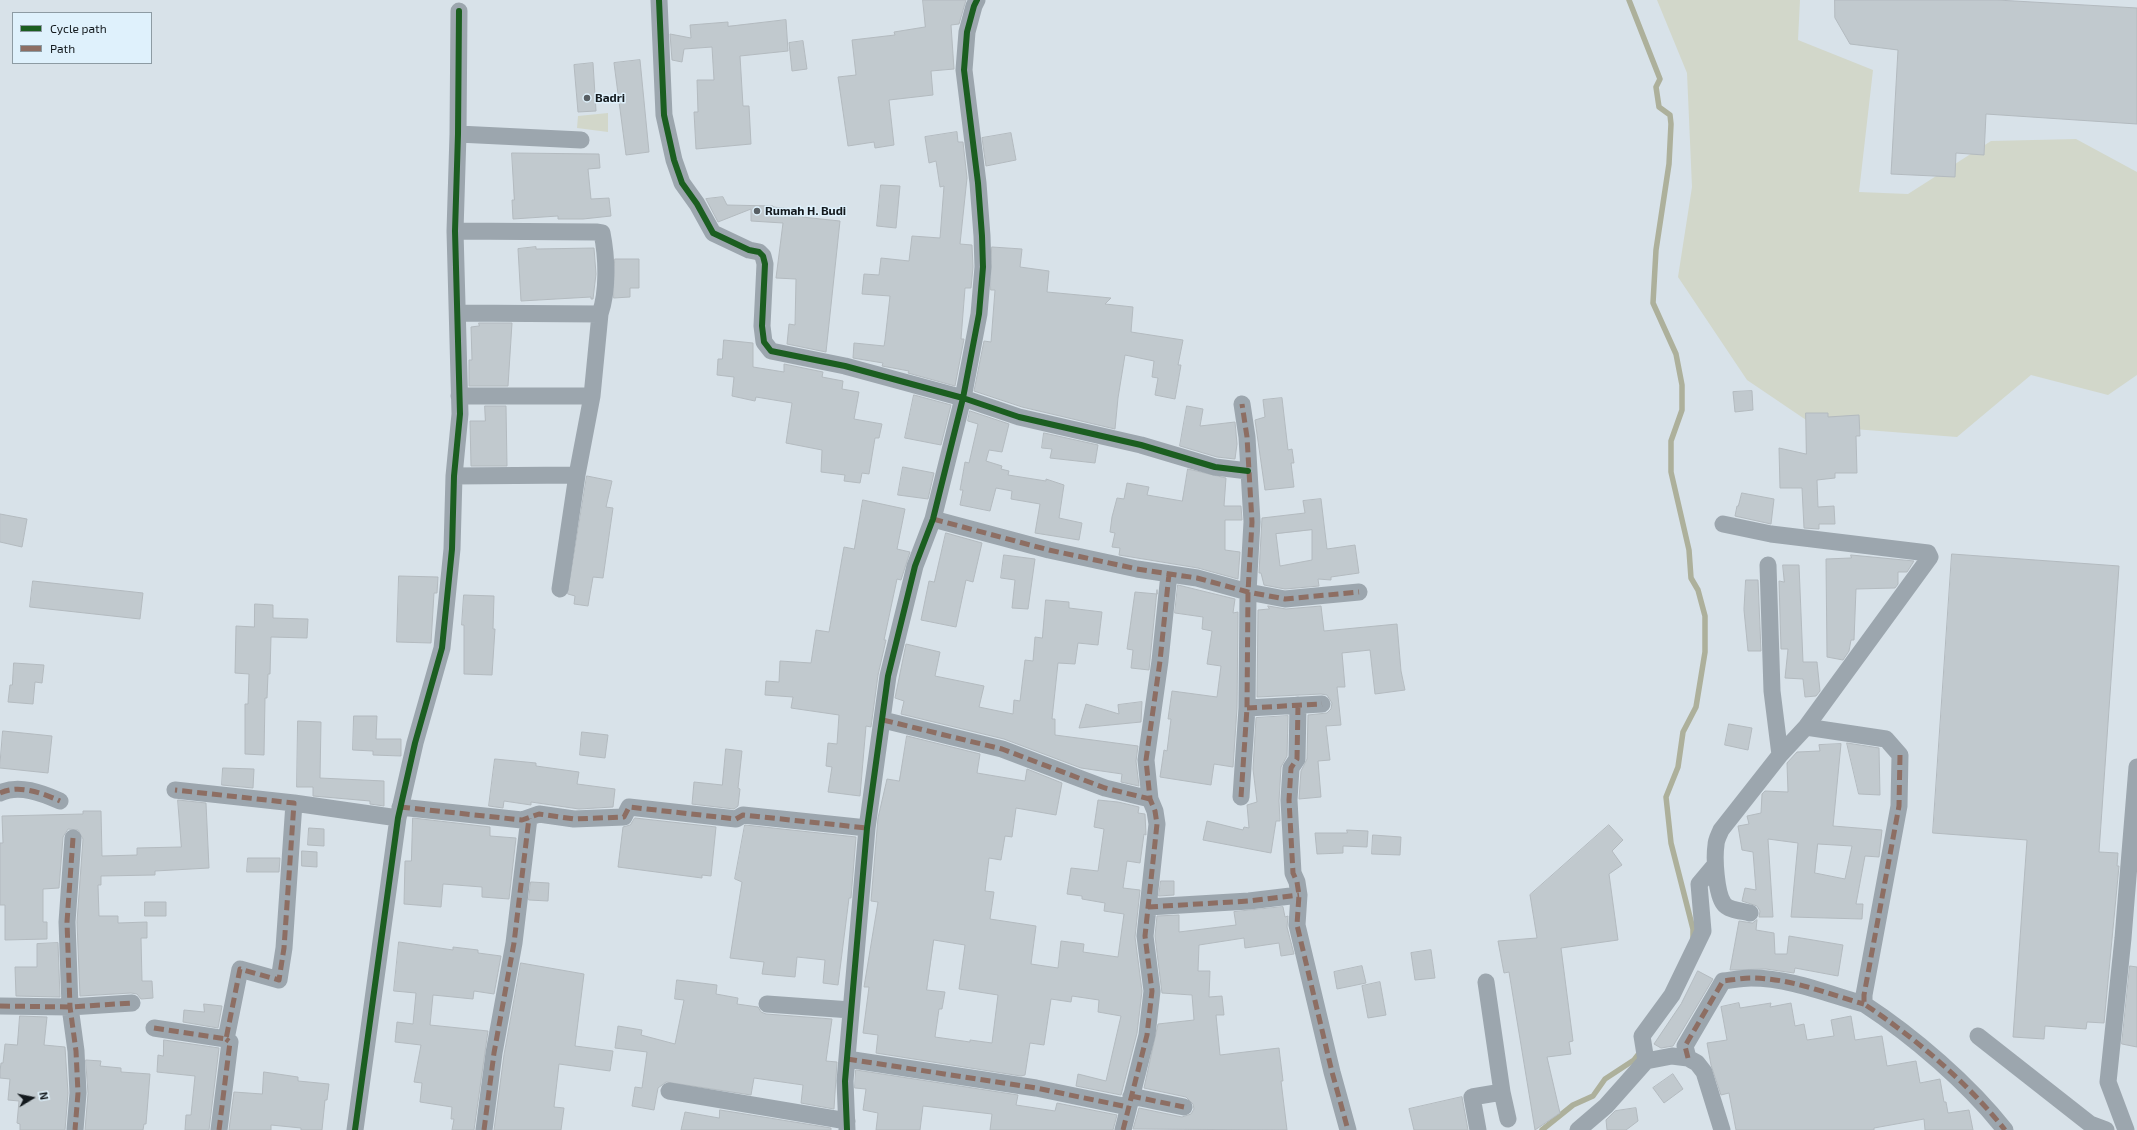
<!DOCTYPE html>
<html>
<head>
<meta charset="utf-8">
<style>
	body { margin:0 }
	#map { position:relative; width:2137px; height:1130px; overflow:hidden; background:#d8e2e9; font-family:"Exo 2",sans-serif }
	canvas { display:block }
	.legend { position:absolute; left:12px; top:12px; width:140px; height:52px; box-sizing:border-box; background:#dff1fc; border:1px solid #8d9ba3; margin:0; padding:5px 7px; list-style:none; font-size:12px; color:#13191d }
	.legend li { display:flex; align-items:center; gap:8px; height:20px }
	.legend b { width:20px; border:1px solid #8d9ba3 }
	.north { position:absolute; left:12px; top:1078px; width:40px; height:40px; -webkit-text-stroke:3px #dff1fc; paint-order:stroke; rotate:80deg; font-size:11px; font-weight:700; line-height:16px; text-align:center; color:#13191d }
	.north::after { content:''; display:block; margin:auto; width:14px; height:18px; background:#13191d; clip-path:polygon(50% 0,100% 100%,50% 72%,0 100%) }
</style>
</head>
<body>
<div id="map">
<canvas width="2137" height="1130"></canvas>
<ul class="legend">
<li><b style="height:5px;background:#1b5e20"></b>Cycle path</li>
<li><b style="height:5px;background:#8d6e63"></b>Path</li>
</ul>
<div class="north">N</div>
</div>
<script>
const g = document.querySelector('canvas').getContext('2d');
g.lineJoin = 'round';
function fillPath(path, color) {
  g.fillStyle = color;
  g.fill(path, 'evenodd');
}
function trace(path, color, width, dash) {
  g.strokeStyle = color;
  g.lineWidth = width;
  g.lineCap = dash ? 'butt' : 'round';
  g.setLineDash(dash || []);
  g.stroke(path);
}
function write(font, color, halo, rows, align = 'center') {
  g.font = font + ' "Exo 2",sans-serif';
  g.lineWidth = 3;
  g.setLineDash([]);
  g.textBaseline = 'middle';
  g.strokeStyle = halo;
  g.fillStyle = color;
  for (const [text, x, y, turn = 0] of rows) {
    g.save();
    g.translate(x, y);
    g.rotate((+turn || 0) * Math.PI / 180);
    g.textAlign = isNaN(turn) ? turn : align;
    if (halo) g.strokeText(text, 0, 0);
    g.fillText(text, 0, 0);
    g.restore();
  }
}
fillPath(new Path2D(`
	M1657,0H1800L1798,40L1873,70L1859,192L1908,194L1991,141L2076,139L2137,172V375L2108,395L2031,375L1957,437L1815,426L1747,380L1678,277L1692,187L1687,73Z
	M608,113V132L577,128L578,116Z`), '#d2d7ca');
trace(new Path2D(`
	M1629,0L1660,79L1656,87L1659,107L1670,115L1671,124L1669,164L1656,250L1653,303L1676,354L1682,385V410L1671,441V472L1689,550L1691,578L1698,590L1705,616V652L1696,707L1683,732L1678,767L1666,797L1671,843L1693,929V940
	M1542,1130L1573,1105L1593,1096L1605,1079L1634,1060L1641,1051`), '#adb09b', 5.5);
const building = new Path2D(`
	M923,0H966L959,24L951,25L954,69L931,71L933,95L889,100L894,145L875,148L874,142L848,146L838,77L856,75L852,40L895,35L894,32L925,27Z
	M1835,0H1997L2137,8V124L1986,114L1984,155L1956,153L1955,177L1891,174L1898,50L1850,44L1835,18Z
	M786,20L788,51L740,56L743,106H749L751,144L696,149L694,112H698L697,80H714L712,47L684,49L682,62L672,60L670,34L691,38L690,25L728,22V26Z
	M803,41L807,69L792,71L789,43Z
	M640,60L649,152L626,155L614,63Z
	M593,63L596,111L578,112L574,65Z
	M957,132L958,142H963L967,178L960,244L972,245L973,267L971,288H965L961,339H964L955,386L908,373L909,371L882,366L883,363L853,358L854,343L884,346L885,340L890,296L862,294L864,274L879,275L881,258L909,261L912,236L940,238L944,186L940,187L936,161L929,163L925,137Z
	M1011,133L1016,160L986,166L982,138Z
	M512,153L599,154L600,168L588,169L591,199L609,198L611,216L583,219H558V216L513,219L512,200H514Z
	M881,185L900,186L896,228L877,226Z
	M723,197L727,205L773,206V207L802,210V217L840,221L826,352L787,344L789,324L795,325L796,279L776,278L783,223L751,221V209L718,222L706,199Z
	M536,247V249L594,248L596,274L593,299H591V297L521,301L518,249Z
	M992,247L1022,249L1020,267L1049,271L1047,292L1111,298L1105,304L1133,307L1131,332L1183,340L1178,365H1181L1175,399L1155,395L1158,378L1152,377L1154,361L1125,355L1118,398L1115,429L1022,407L974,391L984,341L991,342L995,290H991Z
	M615,259H639V288H630V297L614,298Z
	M479,323H512L508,386H469V360H472L471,327L479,326Z
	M724,340L753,343V367L784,372V364L823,372L822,377L843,381L842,389L859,392L854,419L882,424L879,438H875L869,474L862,473L860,483L844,481L845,475L821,472L822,450L786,443L792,403L756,397L755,401L732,396L734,377L717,375L718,359H722Z
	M1752,391L1753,410L1735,412L1733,392Z
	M914,395L951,405L941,445L905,438Z
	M1282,398L1288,450L1292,449L1294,463H1291L1294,487L1265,490L1255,420L1265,417L1263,400Z
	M485,406H506L507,466H471L470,421H485Z
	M1187,406L1203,409L1200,426L1235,422L1237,444L1235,459L1217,457L1180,446Z
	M970,411L1009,424L1002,452L989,450L986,461L1002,466L1001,469L1009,471L1008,475L1046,481V479L1064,485L1059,518L1082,523L1079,540L1035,533L1040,504L1011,499L1012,491L996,488L990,511L960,505L963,490H960L965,462L969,463L978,424L968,421Z
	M1806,413H1828V417L1859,415L1860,436H1856L1857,473H1835V478L1817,480L1818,507L1834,506L1835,524H1819V529L1804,528L1802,488H1780L1779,448L1806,454Z
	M1044,433L1098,445L1095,463L1050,458L1052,449L1042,448Z
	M903,467L934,473L928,499L898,495Z
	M1188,469L1226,478L1224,506H1241L1242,520H1225V550L1240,552L1238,579L1198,568L1119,555L1120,548L1112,547L1115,533L1110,532L1112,517L1117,498L1124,499L1127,483L1149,487L1147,495L1182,501Z
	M587,476L612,481L606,507L613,508L603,578L593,577L588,606L574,604L575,596L568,594Z
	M1742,493L1774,499L1771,524L1735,516L1737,506H1738Z
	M1321,499L1327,549L1355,545L1359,573L1331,577V580L1318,579L1319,586L1285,589L1264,585L1261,573H1259L1262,518L1305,513L1303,501ZM1312,530V560L1280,566L1276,534Z
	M863,500L905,509L897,549L910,552L901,580L897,579L884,640H886L878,675L871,727L866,726L860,796L828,792L832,767L826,766L828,743L837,744L839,715L791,708L793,697L765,695L766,681L779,682L780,661L811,663L816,630L829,632L844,547L854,549Z
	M0,514L27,519L22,547L0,542Z
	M946,533L982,543L973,582L966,580L956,627L921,620L929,581L934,582Z
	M1952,554L2119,566L2099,852L2118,853L2117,866H2119L2104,1023L2087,1022L2086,1029L2045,1026L2044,1039L2013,1037L2027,840L1933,833Z
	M1004,555L1035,559L1028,609L1012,608L1015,580L1001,578Z
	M1851,555L1914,561L1907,572H1898V584L1895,588L1856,589L1854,640H1851L1849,651L1843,660L1827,657L1826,559L1851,558Z
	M1783,565H1799L1803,662H1817L1820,691L1816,696L1805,697L1803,679L1785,678L1788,649H1781L1779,581L1784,582Z
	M399,576L438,577L437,593H434L431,643L397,642Z
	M1746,580H1758L1761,651H1748L1744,610Z
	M33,581L143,593L140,619L30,607Z
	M1178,585L1235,599L1233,613L1238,612L1237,708L1233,767L1214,764L1211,785L1160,777L1164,750L1167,751L1171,719H1168L1172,691L1217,697L1221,666L1207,664L1212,631L1202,629L1203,617L1175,613Z
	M1157,590L1149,670L1131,668L1133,650L1127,649L1135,592L1157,594Z
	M464,595L494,596L493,629H495L492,675L464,674V625H462Z
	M1046,600L1069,602V608L1102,612L1098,645L1078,643L1075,664L1058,663L1052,719H1055V735L1138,746L1136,761L1139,786L1121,782L1122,774L1081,768L1004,739L901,714L904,701L895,698L906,644L940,652L935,676L984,686L979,707L1013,714L1014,700L1020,701L1025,660L1033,661L1035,637L1042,638Z
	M255,604L273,605V618L308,619L307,638L271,637L270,674H268L267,698H265L264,755L245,754V704H248L249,674L235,673L236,626L254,627Z
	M1268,606L1286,609L1321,606L1324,631L1397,624L1401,671L1405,690L1375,694L1370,650L1342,653L1345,687H1337L1341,725L1326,726L1330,760L1318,761L1321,797L1299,799L1301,771L1307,759L1308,715L1327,713L1331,709L1332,703L1327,695L1321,694L1257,697L1258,610L1269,609Z
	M14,663L44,665L42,683L35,682L33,704L8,702L10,685H12Z
	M1142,702L1141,722L1079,728L1086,704L1119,714L1118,705Z
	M354,716H377L376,739H401V756L373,755V751L353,750Z
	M1288,716L1287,756L1281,767L1279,801L1280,821H1276L1271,853L1203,840L1207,821L1243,830L1244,827L1249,828L1247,805L1257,802L1253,769L1256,718Z
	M298,721L321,722L320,778L384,781V806L370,804V801L313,796V787H297Z
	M1729,724L1752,728L1748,750L1725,745Z
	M3,731L52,736L48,773L0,768Z
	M582,732L608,735L605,758L580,755Z
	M907,736L980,754L977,773L1025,781L1027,769L1062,783L1056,815L1016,808L1012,837L1005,836L1001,860L989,858L985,891L994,892L990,919L1036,926L1031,964L1058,968L1061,941L1084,944L1083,952L1118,957L1124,914L1104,911L1105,903L1082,899V896L1067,894L1071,868L1098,871L1104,829L1094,827L1098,800L1118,802L1139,807L1138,813L1145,814L1146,835L1144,834L1140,863L1127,861L1123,888L1140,890L1135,937L1142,991L1137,1033L1121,1095L1076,1086L1078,1074L1106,1081L1121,1016L1098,1012L1099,1000L1072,996L1071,1002L1051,999L1044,1045L1030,1043L1025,1075L1021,1076L876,1053L878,1035L863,1033L869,987H864L878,902L871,901L878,818L887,779L899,781ZM934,940L965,945L959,989L998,995L992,1043L970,1040V1042L935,1037L939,1009H942L945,992L927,990Z
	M1847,743L1879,748L1880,795L1859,794Z
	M1841,744L1833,826L1882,830L1879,857L1865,856L1856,904H1863L1862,919L1791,917L1798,843L1768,839L1773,917H1759L1760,911L1757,906L1742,901L1745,888L1756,890L1753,852L1742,850L1738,826L1749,824L1747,816L1761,813L1762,794L1765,791L1788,792L1787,763L1797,752L1820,751L1819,745ZM1818,844L1852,846L1845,879L1815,873Z
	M726,749L742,751L738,788L740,789L738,806L734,809L692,804L694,782L722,785Z
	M495,759L536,763V766L579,772L577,784L615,789L613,807L579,809L531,802V805L504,801L503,808L489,806Z
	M223,768L254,769L253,788L222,785Z
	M178,800L206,803L209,868L155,871V875L101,876V885H98L99,916H118V923L147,922V938H141L142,981H152L153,998L141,999L137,994L131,993L80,996L77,922L83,839L78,830L68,829L63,837L59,888L43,889V922H47V939L5,940V905H0V843H3L2,816L83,814V811H101L102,856L137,855V848L181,847Z
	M413,818L490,827V836L516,838L509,899L482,897V887L443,884L441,907L404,904L405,861H411Z
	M635,818L716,827L711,876L702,875V878L618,867L623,827L630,825Z
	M745,825L856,837L851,898H849L838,985L823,983L825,960L797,957L795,977L762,974L764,962L730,958L742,882L735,879Z
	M1609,825L1623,840L1612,851L1622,865L1609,874L1618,940L1561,948L1573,1041L1569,1042L1571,1054L1547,1057L1560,1113L1535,1130L1509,972L1504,973L1498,941L1537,938L1530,895Z
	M309,828L324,829V846L308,845Z
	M1347,830L1368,831L1367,847L1343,846V853L1317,854L1315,833H1347Z
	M1373,835L1401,837L1400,855L1372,854Z
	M302,851L317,852V867L302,866Z
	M248,858H280L279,872H247Z
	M1161,881H1174V895L1159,896Z
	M531,882L549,883L548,901L529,900Z
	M145,902H166V916H145Z
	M1283,907L1285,917L1288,916L1287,927L1294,954L1281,956L1279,943L1245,948L1244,938L1199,945L1198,971H1210L1209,997L1222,996L1224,1015H1216L1220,1055L1279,1048L1283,1081H1281L1287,1130L1133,1129L1139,1108L1182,1117L1191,1114L1194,1109L1193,1104L1186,1097L1144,1088L1158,1024L1194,1020L1192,995L1162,993L1155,936L1157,916L1179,915V932L1236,925L1234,912Z
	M1757,920L1756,930L1774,933L1775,954H1787L1789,936L1843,945L1838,976L1795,968L1794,973L1766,969L1730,970L1739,921L1752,923Z
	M399,942L453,950V947L478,950V953L501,956L494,994L474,991L473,999L433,995L430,1025L488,1031L474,1130H452L454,1119H451L452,1107L420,1102L422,1083L414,1082L421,1045L395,1042L397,1022L413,1024L416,993L394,991Z
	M58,943L60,997L16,996L15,967H37V944Z
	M1431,950L1435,978L1415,980L1411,953Z
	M521,963L584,974L575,1046L613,1051L610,1071L559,1064L554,1107L564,1108L561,1130H494L504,1055Z
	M1362,966L1366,983L1337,989L1334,972Z
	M2130,966L2137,967V1047L2122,1044Z
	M1698,971L1713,979L1673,1046L1661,1048L1654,1044L1681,1004Z
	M677,980L717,985L716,994L738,998L737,1004L758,1007L761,1012L766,1014L832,1019L826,1061L837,1062L834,1109L801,1103L803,1085L754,1078L751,1095L666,1082L658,1088L654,1110L632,1106L635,1087L642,1088L647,1052L615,1048L618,1026L642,1030L641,1035L675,1044L684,1000L675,999Z
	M1380,982L1386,1015L1368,1018L1362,986Z
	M1739,1003L1740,1008L1771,1003L1770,1007L1791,1003L1795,1026L1804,1024L1807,1040L1834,1036L1831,1020L1851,1016L1855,1040L1882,1036L1887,1066L1916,1061L1920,1083L1940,1079L1944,1102H1946L1948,1113L1969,1110L1973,1130H1925L1924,1119L1874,1128V1130H1736L1729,1093L1721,1095L1711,1065L1707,1043L1727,1040L1721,1007Z
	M204,1004L222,1006L218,1028L183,1022L184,1010L204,1012Z
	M20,1016L47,1017L44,1045L65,1047L68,1093L65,1130H20V1124L17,1123L19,1101L8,1100L10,1079L0,1078V1071L1,1063H3L5,1044L17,1045Z
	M164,1040L219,1048L209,1130H185L186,1115H191L195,1076L157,1072L158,1055L163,1056Z
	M86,1060L101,1061L100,1066L121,1068V1072L150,1074L146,1124H144L143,1130H85L88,1094Z
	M856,1070L1018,1095L1016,1105L1055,1111L1057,1103L1117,1115L1113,1130H990L992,1114L923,1106L920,1130H876L878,1113L863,1110L866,1089L855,1088Z
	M264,1072L298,1077V1081L329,1084L327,1100H325L322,1130H301V1128L271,1125V1130H229L234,1092L262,1094Z
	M1673,1074L1683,1089L1664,1103L1653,1088Z
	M1462,1097L1468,1130H1414L1409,1109Z
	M1636,1108L1638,1121L1626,1130H1607L1606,1120L1615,1111Z
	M720,1110L831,1128V1130H681L685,1112L719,1118Z`);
fillPath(building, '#c1c9ce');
trace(building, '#b3babf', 1);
trace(new Path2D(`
	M659,0L664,115L674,160L682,183L697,204L713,233L749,250L759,252L763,256L765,264L762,326L764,342L771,351L845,366L963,398L1019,417L1141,445L1215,467L1248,471
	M458,134L581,140
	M455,231L596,232L602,233C607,258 608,291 600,314L592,396
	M458,313L600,314
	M459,396H592L577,475L560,589
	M454,476L577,475
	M933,519L1049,550L1137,569L1197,578L1248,592L1285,599L1359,592
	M1723,524L1771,534L1928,553L1930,557L1806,727L1780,755L1721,830C1719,835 1716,840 1716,845C1714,858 1716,894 1724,904C1728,910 1743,911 1750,913
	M1768,565L1772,691L1780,755
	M1298,705L1297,759L1291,768L1289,800L1293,873L1297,882L1299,895L1297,925L1332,1072L1348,1130
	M1247,708L1322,704
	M883,720L1002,749L1105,788L1150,799
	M1806,727L1886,739L1900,755L1899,806L1864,995V1004C1913,1036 1969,1084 2005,1130
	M175,790L294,803L398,818
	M0,793C19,784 42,793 60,801
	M1241,797L1247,708L1248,592L1252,522L1247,437L1242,404
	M400,807L522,820L539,814L574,819L624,817L629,807L736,819L743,815L867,828
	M73,838L67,922L70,1007L76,1051L78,1093L75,1130
	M1148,907L1249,901L1299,895
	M767,1004L851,1010
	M0,1006L70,1007L132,1003
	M154,1028L226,1039L240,969L279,980L284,948L294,803
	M1978,1036L2090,1124L2106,1130
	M1688,1058L1685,1046L1723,981C1732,980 1742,978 1751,978C1790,978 1828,994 1864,1004
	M847,1059L1036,1088L1128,1107
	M1646,1061L1642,1036L1672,995L1703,931L1699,884L1715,865
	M669,1091L847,1121
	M1502,1092L1508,1119
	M1131,1096L1184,1107
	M219,1130L230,1042L226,1039
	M355,1130L398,818L415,743L442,648L452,549L454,476L460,414L455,231L458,134L459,11
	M484,1130L494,1053L514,943L529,818
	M847,1130L845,1081L867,828L888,676L915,566L933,519L963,398L979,314L983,267L982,236L978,183L964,70L967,32L974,6L977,0
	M1123,1130L1147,1035L1152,991L1145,936L1157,824L1155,811L1150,799L1146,760L1160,661L1169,574
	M1478,1130L1472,1097L1502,1092L1486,982
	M1578,1130L1606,1106L1646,1061L1672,1056L1688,1058L1697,1063L1704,1072L1722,1130
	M2126,1130L2108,1082L2123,938L2137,767`), '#9ca6ae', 17);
trace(new Path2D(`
	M933,519L1049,550L1137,569L1197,578L1248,592L1285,599L1359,592
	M1298,705L1297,759L1291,768L1289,800L1293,873L1297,882L1299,895L1297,925L1332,1072L1348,1130
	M1247,708L1322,704
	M883,720L1002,749L1105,788L1150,799
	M1900,755L1899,806L1864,995V1004C1913,1036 1969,1084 2005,1130
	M0,793C19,784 42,793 60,801
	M1241,797L1247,708L1248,592L1252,522L1247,437L1242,404
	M400,807L522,820L539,814L574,819L624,817L629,807L736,819L743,815L867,828
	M73,838L67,922L70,1007L76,1051L78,1093L75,1130
	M1148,907L1249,901L1299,895
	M0,1006L70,1007L132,1003
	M154,1028L226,1039L240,969L279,980L284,948L294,803L175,790
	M1688,1058L1685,1046L1723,981C1732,980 1742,978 1751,978C1790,978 1828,994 1864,1004
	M847,1059L1036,1088L1128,1107
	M1131,1096L1184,1107
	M219,1130L230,1042L226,1039
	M484,1130L494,1053L514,943L529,818
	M1123,1130L1147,1035L1152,991L1145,936L1157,824L1155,811L1150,799L1146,760L1160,661L1169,574`), '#8d6e63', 5, [10, 5]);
trace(new Path2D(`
	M659,0L664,115L674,160L682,183L697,204L713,233L749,250L759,252L763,256L765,264L762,326L764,342L771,351L845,366L963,398L1019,417L1141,445L1215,467L1248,471
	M355,1130L398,818L415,743L442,648L452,549L454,476L460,414L455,231L458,134L459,11
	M847,1130L845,1081L867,828L888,676L915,566L933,519L963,398L979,314L983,267L982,236L978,183L964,70L967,32L974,6L977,0`), '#1b5e20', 6);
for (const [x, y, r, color] of [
	[587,98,4,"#585f64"],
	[757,211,4,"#585f64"]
]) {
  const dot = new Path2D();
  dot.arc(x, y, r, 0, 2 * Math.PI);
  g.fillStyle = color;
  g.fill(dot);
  trace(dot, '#dff1fc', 1.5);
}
write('bold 12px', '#13191d', '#dff1fc', [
	["Badri",595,98],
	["Rumah H. Budi",765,211]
], 'left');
</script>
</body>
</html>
